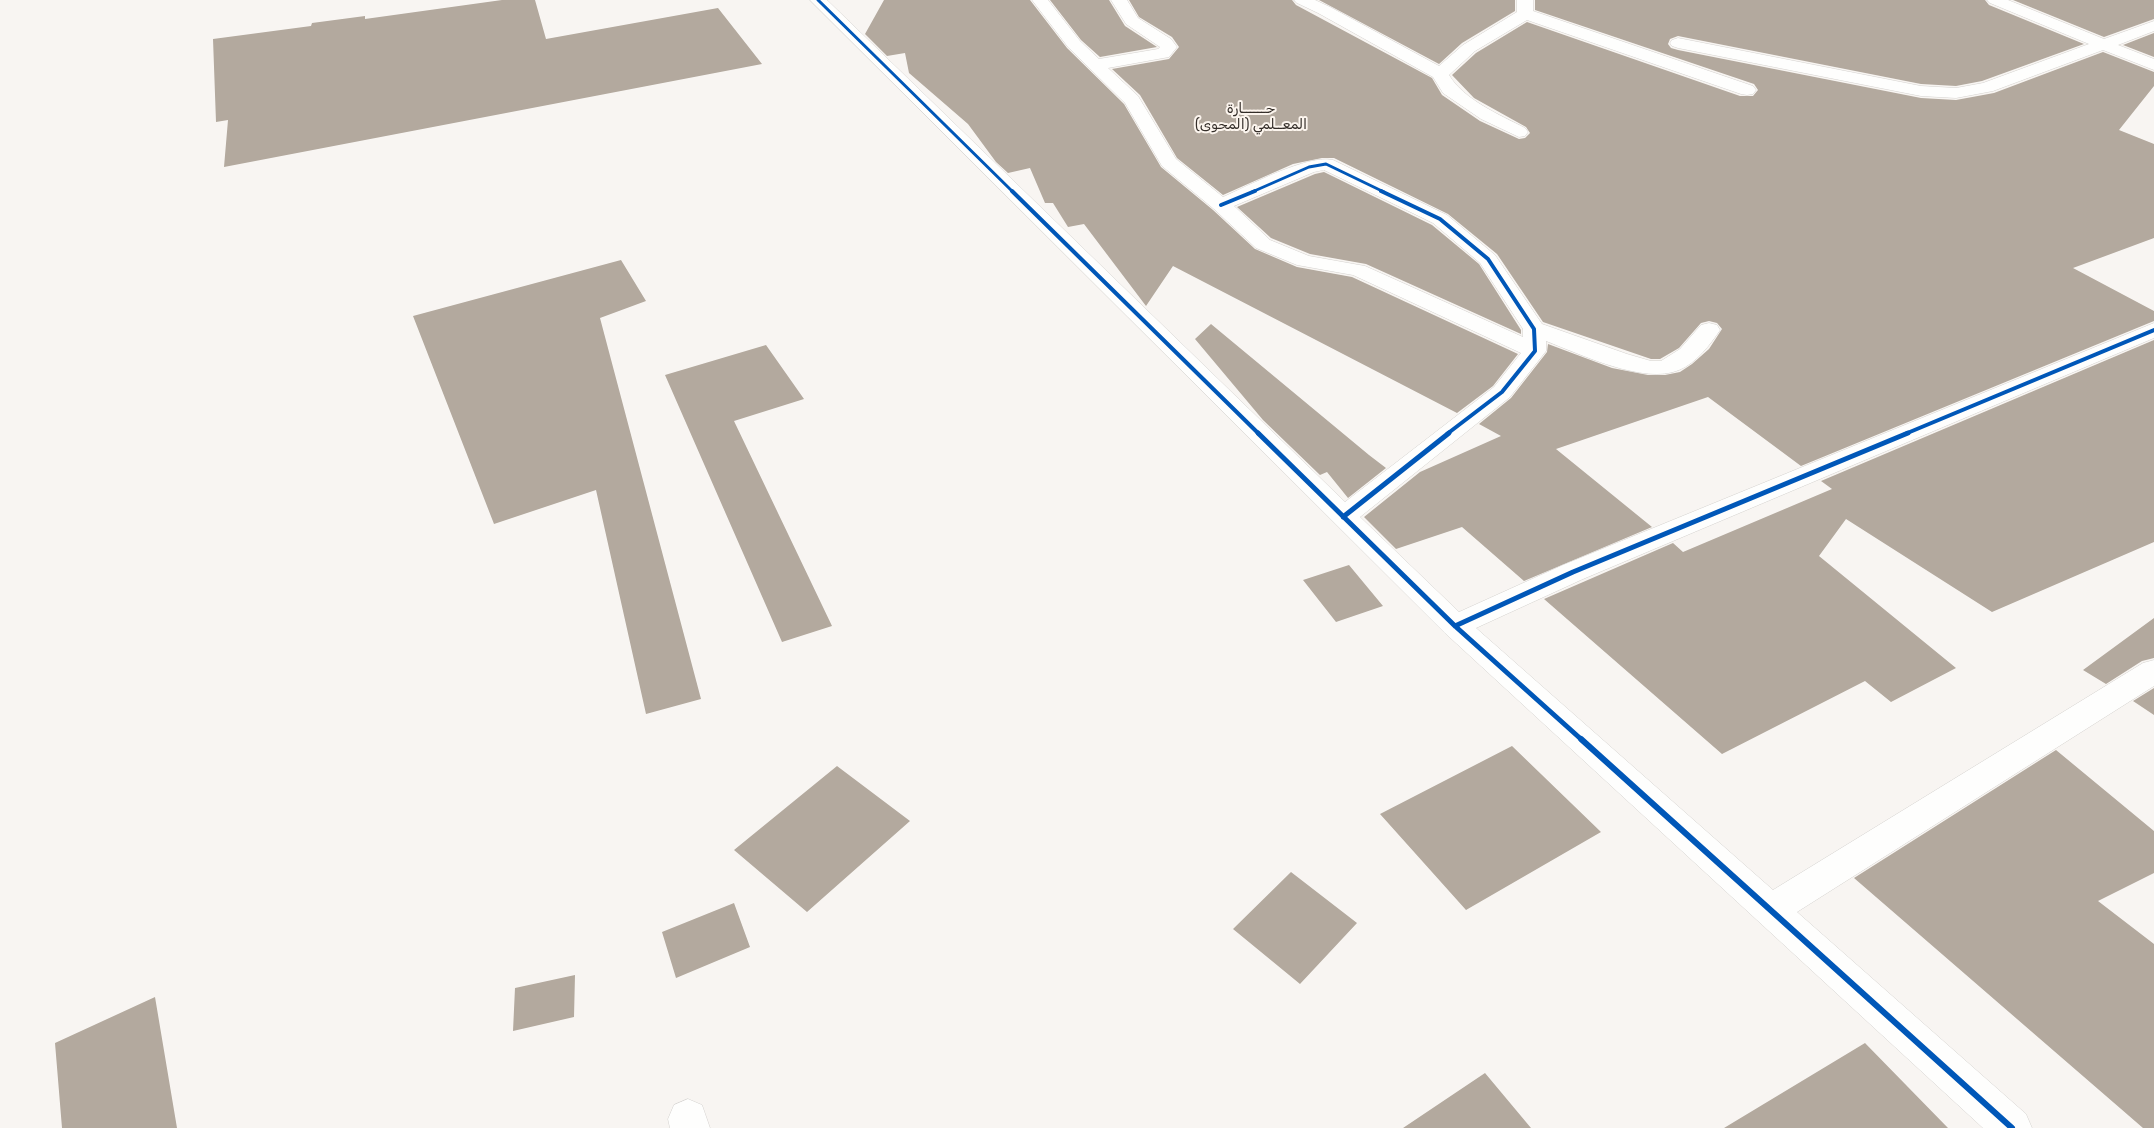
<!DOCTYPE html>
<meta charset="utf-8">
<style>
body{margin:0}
canvas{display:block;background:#f8f5f2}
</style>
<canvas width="2154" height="1128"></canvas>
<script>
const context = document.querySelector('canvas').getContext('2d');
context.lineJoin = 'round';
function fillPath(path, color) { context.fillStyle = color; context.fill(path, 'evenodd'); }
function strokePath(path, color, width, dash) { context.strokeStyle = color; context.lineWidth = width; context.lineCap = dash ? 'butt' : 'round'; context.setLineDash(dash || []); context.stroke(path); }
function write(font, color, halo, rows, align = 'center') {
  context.font = font + ' Rubik,Cairo,sans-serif'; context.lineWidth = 4; context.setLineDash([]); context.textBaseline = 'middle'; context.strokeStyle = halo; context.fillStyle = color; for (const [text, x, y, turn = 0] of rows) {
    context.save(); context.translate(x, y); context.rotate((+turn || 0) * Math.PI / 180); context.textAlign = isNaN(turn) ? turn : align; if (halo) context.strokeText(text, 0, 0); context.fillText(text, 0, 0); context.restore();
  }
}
const building = new Path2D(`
 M 502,0 L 535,0 L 546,39 L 718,8 L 762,64 L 224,167 L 228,120 L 216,122 L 213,39 L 311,26 L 312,23 L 365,16 L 365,19 Z
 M 884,0 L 1030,0 L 1067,48 L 1124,104 L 1161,167 L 1213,210 L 1255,249 L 1297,267 L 1352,277 L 1518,354 L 1493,386 L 1457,413 L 1173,266 L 1146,306 L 1084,224 L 1068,227 L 1053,203 L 1045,203 L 1030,168 L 1008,173 L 996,162 L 968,124 L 909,73 L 905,53 L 887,56 L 865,34 Z
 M 1050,0 L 1109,0 L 1125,26 L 1157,47 L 1100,57 L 1081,40 Z
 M 1129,0 L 1292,0 L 1296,5 L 1432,78 L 1442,95 L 1480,121 L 1519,139 L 1525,138 L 1530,133 L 1526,127 L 1474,98 L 1452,75 L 1476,53 L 1527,22 L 1740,96 L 1753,96 L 1758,90 L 1754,84 L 1535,10 L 1535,0 L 1985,0 L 1989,5 L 2084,44 L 1982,81 L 1956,86 L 1921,84 L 1678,36 L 1670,39 L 1668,44 L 1671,48 L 1678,50 L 1921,98 L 1956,100 L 1994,93 L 2103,52 L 2154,72 L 2154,86 L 2119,130 L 2154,144 L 2154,238 L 2073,268 L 2154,311 L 2154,321 L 1801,466 L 1708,397 L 1556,449 L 1652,527 L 1524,581 L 1462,527 L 1396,549 L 1364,517 L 1420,472 L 1501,436 L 1479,424 L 1511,398 L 1547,352 L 1548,344 L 1612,368 L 1648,375 L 1665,375 L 1680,372 L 1692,364 L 1709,349 L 1722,329 L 1717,323 L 1709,321 L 1701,323 L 1679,348 L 1660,359 L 1651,359 L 1543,322 L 1497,254 L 1448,214 L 1334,158 L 1322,158 L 1293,164 L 1223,195 L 1177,158 L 1140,95 L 1112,69 L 1169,59 L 1179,47 L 1172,37 L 1139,17 Z
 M 1319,0 L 1515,0 L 1515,11 L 1462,43 L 1439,64 Z
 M 2013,0 L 2154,0 L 2154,19 L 2104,37 Z
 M 2154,33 L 2154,57 L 2123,45 Z
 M 1324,172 L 1432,225 L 1479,264 L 1521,330 L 1521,334 L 1366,264 L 1310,254 L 1271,238 L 1237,207 L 1315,174 Z
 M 621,260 L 646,301 L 600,318 L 701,699 L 646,714 L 596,490 L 494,524 L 413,316 Z
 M 1211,324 L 1369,455 L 1386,468 L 1348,498 L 1327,472 L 1320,475 L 1263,420 L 1195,339 Z
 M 2154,340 L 2154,542 L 1992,612 L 1846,519 L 1819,556 L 1956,668 L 1891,702 L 1865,681 L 1722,754 L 1544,599 L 1673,543 L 1683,552 L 1832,489 L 1821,481 Z
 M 766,345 L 804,399 L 734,421 L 832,626 L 782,642 L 665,375 Z
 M 1349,565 L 1383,606 L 1336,622 L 1303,580 Z
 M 2154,618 L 2154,658 L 2142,661 L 2106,684 L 2083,670 Z
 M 2154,688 L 2154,715 L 2133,701 Z
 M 1512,746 L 1601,832 L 1466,910 L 1380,814 Z
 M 2056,750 L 2154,831 L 2154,873 L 2098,901 L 2154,944 L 2154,1128 L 2143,1128 L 1854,878 Z
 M 837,766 L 910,821 L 807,912 L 734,850 Z
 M 1291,872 L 1357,923 L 1300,984 L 1233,929 Z
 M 734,903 L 750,947 L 676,978 L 662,932 Z
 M 575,975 L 574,1017 L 513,1031 L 515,988 Z
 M 155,997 L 177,1128 L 62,1128 L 55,1043 Z
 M 1865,1043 L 1948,1128 L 1724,1128 Z
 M 1485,1073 L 1531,1128 L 1403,1128 Z`);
const minor = new Path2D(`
 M 810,0 L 827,0 L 1345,502 L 1494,387 L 1521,353 L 1353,275 L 1297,265 L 1256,248 L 1214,209 L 1162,166 L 1125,103 L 1068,47 L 1032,0 L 1048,0 L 1080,41 L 1099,59 L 1158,49 L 1160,47 L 1126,24 L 1111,0 L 1127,0 L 1138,18 L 1171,39 L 1177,47 L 1169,57 L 1108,68 L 1138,96 L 1176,159 L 1223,197 C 1248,186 1308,154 1333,160 L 1447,215 L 1495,255 L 1542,324 L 1627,354 L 1651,361 L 1661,361 L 1680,349 L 1701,325 L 1709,323 L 1717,325 L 1720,330 C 1710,345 1696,363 1679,370 C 1644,385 1580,354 1546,341 L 1546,351 L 1510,397 L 1360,517 L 1459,612 L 1563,565 L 2154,323 L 2154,338 L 1583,579 L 1476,628 L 1773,890 L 2143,663 L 2154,660 L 2154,686 L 1797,912 L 2026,1114 L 2032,1128 L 1983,1128 L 1445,633 ZM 1324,170 L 1433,223 L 1480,263 L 1523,329 L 1523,337 L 1365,266 L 1309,256 L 1270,240 L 1234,206 L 1314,172 Z
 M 1294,0 L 1315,0 L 1330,7 L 1439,66 L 1463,45 L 1517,12 L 1517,0 L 1533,0 L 1533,11 L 1753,86 L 1756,90 L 1753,94 L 1747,95 L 1741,94 L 1527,20 L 1475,51 L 1449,75 C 1464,100 1500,115 1525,128 L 1528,132 L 1525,136 L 1519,137 L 1481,119 L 1443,93 L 1433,77 L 1318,13 L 1297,3 Z
 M 1987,0 L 2008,0 L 2104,39 L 2154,21 L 2154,31 L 2118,45 L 2154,59 L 2154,70 L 2103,50 L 1993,91 L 1956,98 L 1921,96 L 1678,48 L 1672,46 L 1670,43 L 1672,40 L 1678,38 L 1921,86 L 1956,88 L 1983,83 L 2089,44 L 1990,3 Z
 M 688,1099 L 702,1105 L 710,1128 L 670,1128 L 668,1119 L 674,1105 Z`);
const cyclewayFar3 = new Path2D(`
 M 818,0 L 1013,192
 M 1252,192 L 1309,167 L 1326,164 L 1384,192`);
const cyclewayFar2 = new Path2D(`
 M 1012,191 L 1259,434
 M 1381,191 L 1440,219 L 1488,259 L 1534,329 L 1535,351 L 1502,392 L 1447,434
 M 1221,205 L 1255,191
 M 1905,434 L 2154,330`);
const cyclewayFar1 = new Path2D(`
 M 1258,433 L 1455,626 L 1582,740
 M 1343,517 L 1449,433
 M 1455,626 L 1573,572 L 1908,433`);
const cycleway = new Path2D(`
 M 1581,739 L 2012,1128`);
const farNeighbourhoodnames = [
 ["حــــــارة",1251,109],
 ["المعــلمي (المحوى)",1251,125]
];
fillPath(building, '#b3a99e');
strokePath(minor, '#d4d2cf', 1);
fillPath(minor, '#fefefd');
strokePath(cyclewayFar3, '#0057b8', 3);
strokePath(cyclewayFar2, '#0057b8', 4);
strokePath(cyclewayFar1, '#0057b8', 5);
strokePath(cycleway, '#0057b8', 6);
write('14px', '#332d28', '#fcf5ee', farNeighbourhoodnames);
</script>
